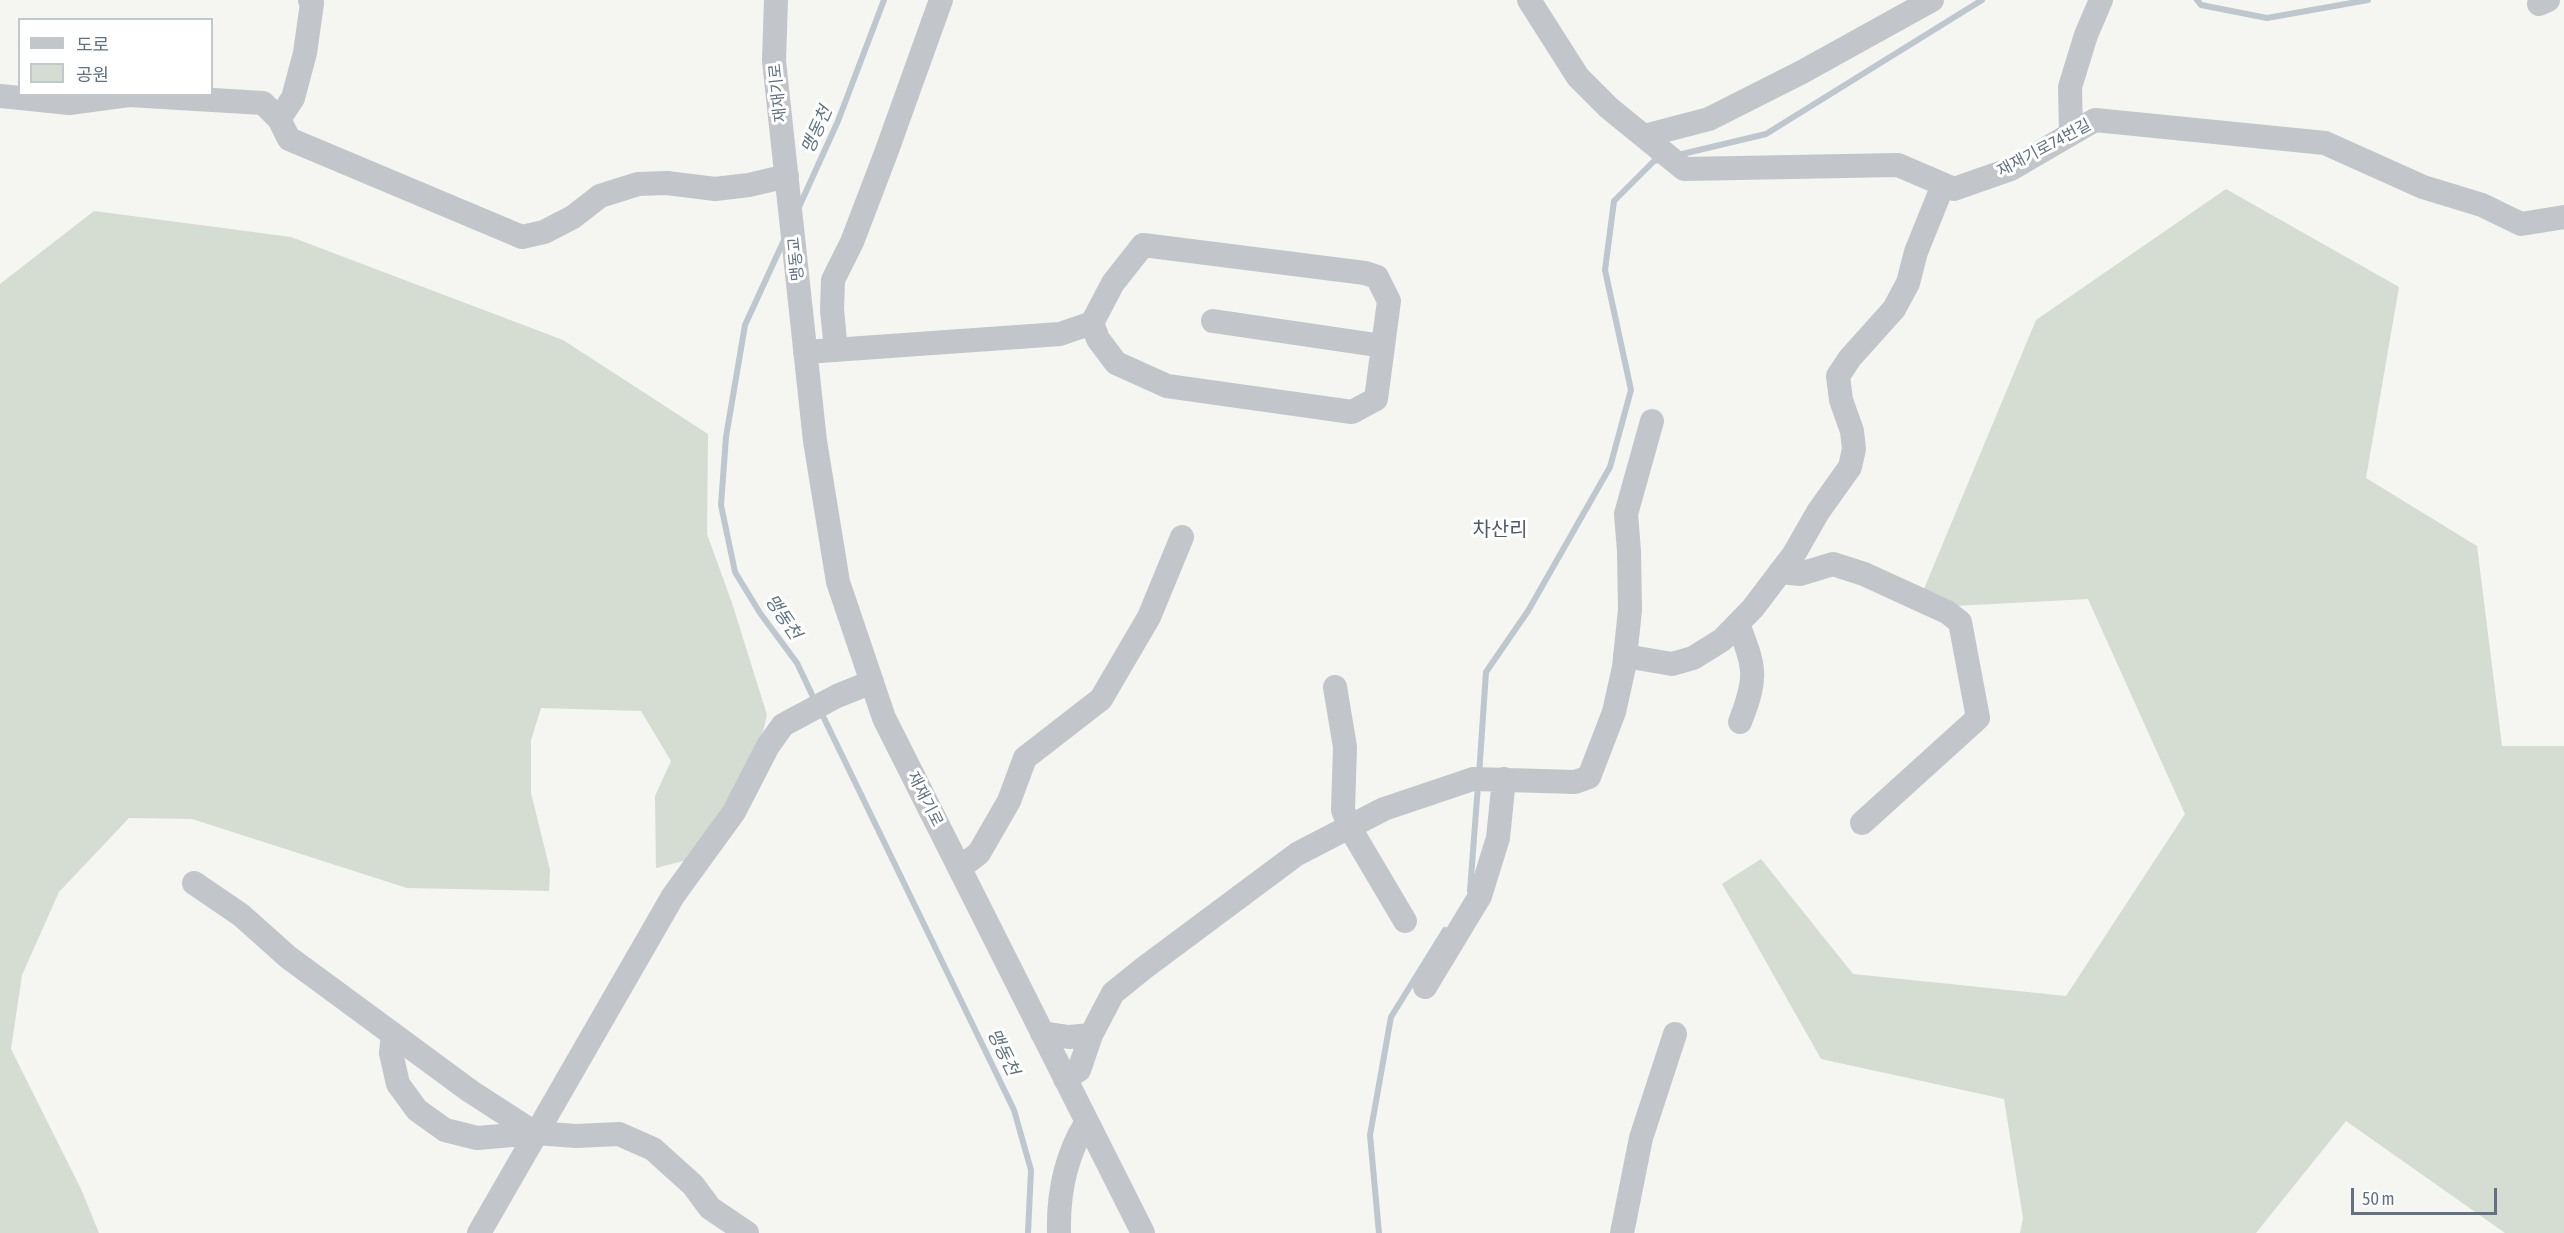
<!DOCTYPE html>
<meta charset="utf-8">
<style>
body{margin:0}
#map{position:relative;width:2564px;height:1233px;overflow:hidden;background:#f5f5f1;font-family:"Asap Condensed","Noto Sans KR",sans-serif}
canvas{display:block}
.legend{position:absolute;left:18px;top:18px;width:195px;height:78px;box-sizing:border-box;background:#fff;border:2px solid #c0c7cd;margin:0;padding:8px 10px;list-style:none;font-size:18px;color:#627283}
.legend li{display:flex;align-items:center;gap:12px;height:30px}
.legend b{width:30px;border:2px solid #c0c7cd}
.scale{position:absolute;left:2351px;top:1188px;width:146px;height:27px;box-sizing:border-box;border:3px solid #627283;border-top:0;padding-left:8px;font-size:18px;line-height:21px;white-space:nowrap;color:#627283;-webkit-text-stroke:4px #fff;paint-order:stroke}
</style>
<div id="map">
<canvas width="2564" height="1233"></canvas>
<ul class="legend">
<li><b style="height:8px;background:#c2c5c9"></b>도로</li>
<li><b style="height:16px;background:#d5dcd2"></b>공원</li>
</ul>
<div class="scale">50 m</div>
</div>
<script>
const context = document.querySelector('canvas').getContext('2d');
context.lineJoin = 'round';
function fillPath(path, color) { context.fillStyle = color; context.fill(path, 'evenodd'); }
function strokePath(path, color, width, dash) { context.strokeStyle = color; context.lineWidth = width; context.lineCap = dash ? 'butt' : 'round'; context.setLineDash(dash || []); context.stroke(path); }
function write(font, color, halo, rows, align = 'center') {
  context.font = font + ' "Asap Condensed","Noto Sans KR",sans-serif'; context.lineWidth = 6; context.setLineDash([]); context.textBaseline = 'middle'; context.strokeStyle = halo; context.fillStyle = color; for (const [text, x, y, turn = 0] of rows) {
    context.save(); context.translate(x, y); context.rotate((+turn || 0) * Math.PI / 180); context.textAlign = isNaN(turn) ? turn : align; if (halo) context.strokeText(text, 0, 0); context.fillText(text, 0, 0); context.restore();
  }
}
const green = new Path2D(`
 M 2226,189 L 2399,287 L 2366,478 L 2477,546 L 2502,746 L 2564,746 L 2564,1233 L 2505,1233 L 2346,1121 L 2256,1233 L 2020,1233 L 2023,1218 L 2004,1099 L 1821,1059 L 1722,884 L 1761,859 L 1853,974 L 2066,996 L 2185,814 L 2088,599 L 1916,608 L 2036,320 Z
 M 94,211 L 291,237 L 563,340 L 708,434 L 707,534 L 732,603 L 767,715 L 753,773 L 687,860 L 656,868 L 655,796 L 671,761 L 641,711 L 541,708 L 531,740 L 531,793 L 550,870 L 549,891 L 407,888 L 192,819 L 129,818 L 59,892 L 22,975 L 11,1049 L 81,1189 L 99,1233 L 0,1233 L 0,284 Z`);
const stream = new Path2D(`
 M 2197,0 L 2201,5 L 2267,18 L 2368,0
 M 1678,155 L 1766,134 L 1982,0
 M 799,207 L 838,121 L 884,0
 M 785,238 L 745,325 L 726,437 L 721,505 L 735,572 L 760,613 L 797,663 L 816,703
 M 821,712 L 1014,1110 L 1031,1170 L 1028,1233
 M 1479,775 L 1486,672 L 1528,611 L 1610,467 L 1631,390 L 1605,270 L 1614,201 L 1654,161 L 1663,159
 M 1470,891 L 1478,785
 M 1379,1233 L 1370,1135 L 1391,1017 L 1445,930`);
const minor = new Path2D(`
 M 776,0 L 774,61 L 815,441 L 838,582 L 884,718 L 1143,1233
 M 1529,0 L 1578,77 L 1609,108 L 1684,169 L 1898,165 L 1954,189 L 2011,169 L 2095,120 L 2325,143 L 2423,187 L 2482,205 L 2521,224 L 2564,217
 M 2539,4 L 2548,0
 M 0,96 L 69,103 L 129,95 L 263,103 L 279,119 L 289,139 L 522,237 L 544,232 L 573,217 L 600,196 L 638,184 L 667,183 L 715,189 L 749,185 L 787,176
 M 279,119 L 293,98 L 305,53 L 312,3 L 310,0
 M 2071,134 L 2070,87 L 2086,35 L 2101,0
 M 1644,136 L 1709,119 L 1802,72 L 1932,0
 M 1213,321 L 1383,346
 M 836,350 L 832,310 L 833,280 L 852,242 L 886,153 L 941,0
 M 805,352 L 1060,334 L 1092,323 L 1113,283 L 1143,245 L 1365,273 L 1377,277 L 1389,301 L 1376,399 L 1352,412 L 1167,386 L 1116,363 L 1098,339 L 1092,323
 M 1780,572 L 1800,574 L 1833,564 L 1864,574 L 1947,612 L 1960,622 L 1978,718 L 1862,823
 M 1738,624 C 1755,668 1758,676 1740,722
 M 1625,656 L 1672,664 L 1693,658 L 1722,640 L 1753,608 L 1794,554 L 1818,512 L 1850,467 L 1854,449 L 1852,431 L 1841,400 L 1838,376 L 1850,358 L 1894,309 L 1908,283 L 1916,252 L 1943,185
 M 1335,687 L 1345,747 L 1343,810 L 1350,828 L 1405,921
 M 960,868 L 979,853 L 1009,801 L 1025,758 L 1101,699 L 1149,617 L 1182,537
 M 194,883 L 241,915 L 288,957 L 470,1091 L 535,1133
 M 1425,987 L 1480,896 L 1498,838 L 1504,779
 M 1042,1033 L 1069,1037 L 1091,1035
 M 393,1034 L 391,1053 L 398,1084 L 417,1110 L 445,1130 L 477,1138 L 535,1133 L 576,1136 L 619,1134 L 653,1149 L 693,1185 L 710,1208 L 747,1233
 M 1065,1079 L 1079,1070 L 1091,1035 L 1113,993 L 1144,968 L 1297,854 L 1384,809 L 1473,779 L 1575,782 L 1589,777 L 1614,712 L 1624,667 L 1630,610 L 1629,551 L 1626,514 L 1652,421
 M 479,1233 L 673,896 L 734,812 L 768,746 L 783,725 L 837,696 L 872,682
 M 1059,1233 C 1058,1194 1065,1157 1086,1123
 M 1622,1233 L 1641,1138 L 1675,1034`);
const streetNames = [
 ["재재기로",778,93,-96],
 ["재재기로74번길",2044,148,-28],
 ["맹동교",796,259,-96],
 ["재재기로",925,799,63]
];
const waterNames = [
 ["맹동천",817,130,-66],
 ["맹동천",783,617,56],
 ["맹동천",1003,1052,64]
];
const quarterNames = [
 ["차산리",1500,530]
];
fillPath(green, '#d5dcd2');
strokePath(stream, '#bdc7cd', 6);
strokePath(minor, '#c2c5c9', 24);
write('16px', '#627283', '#fff', streetNames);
write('italic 18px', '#5e7481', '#fff', waterNames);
write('20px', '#515b68', '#fff', quarterNames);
</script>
